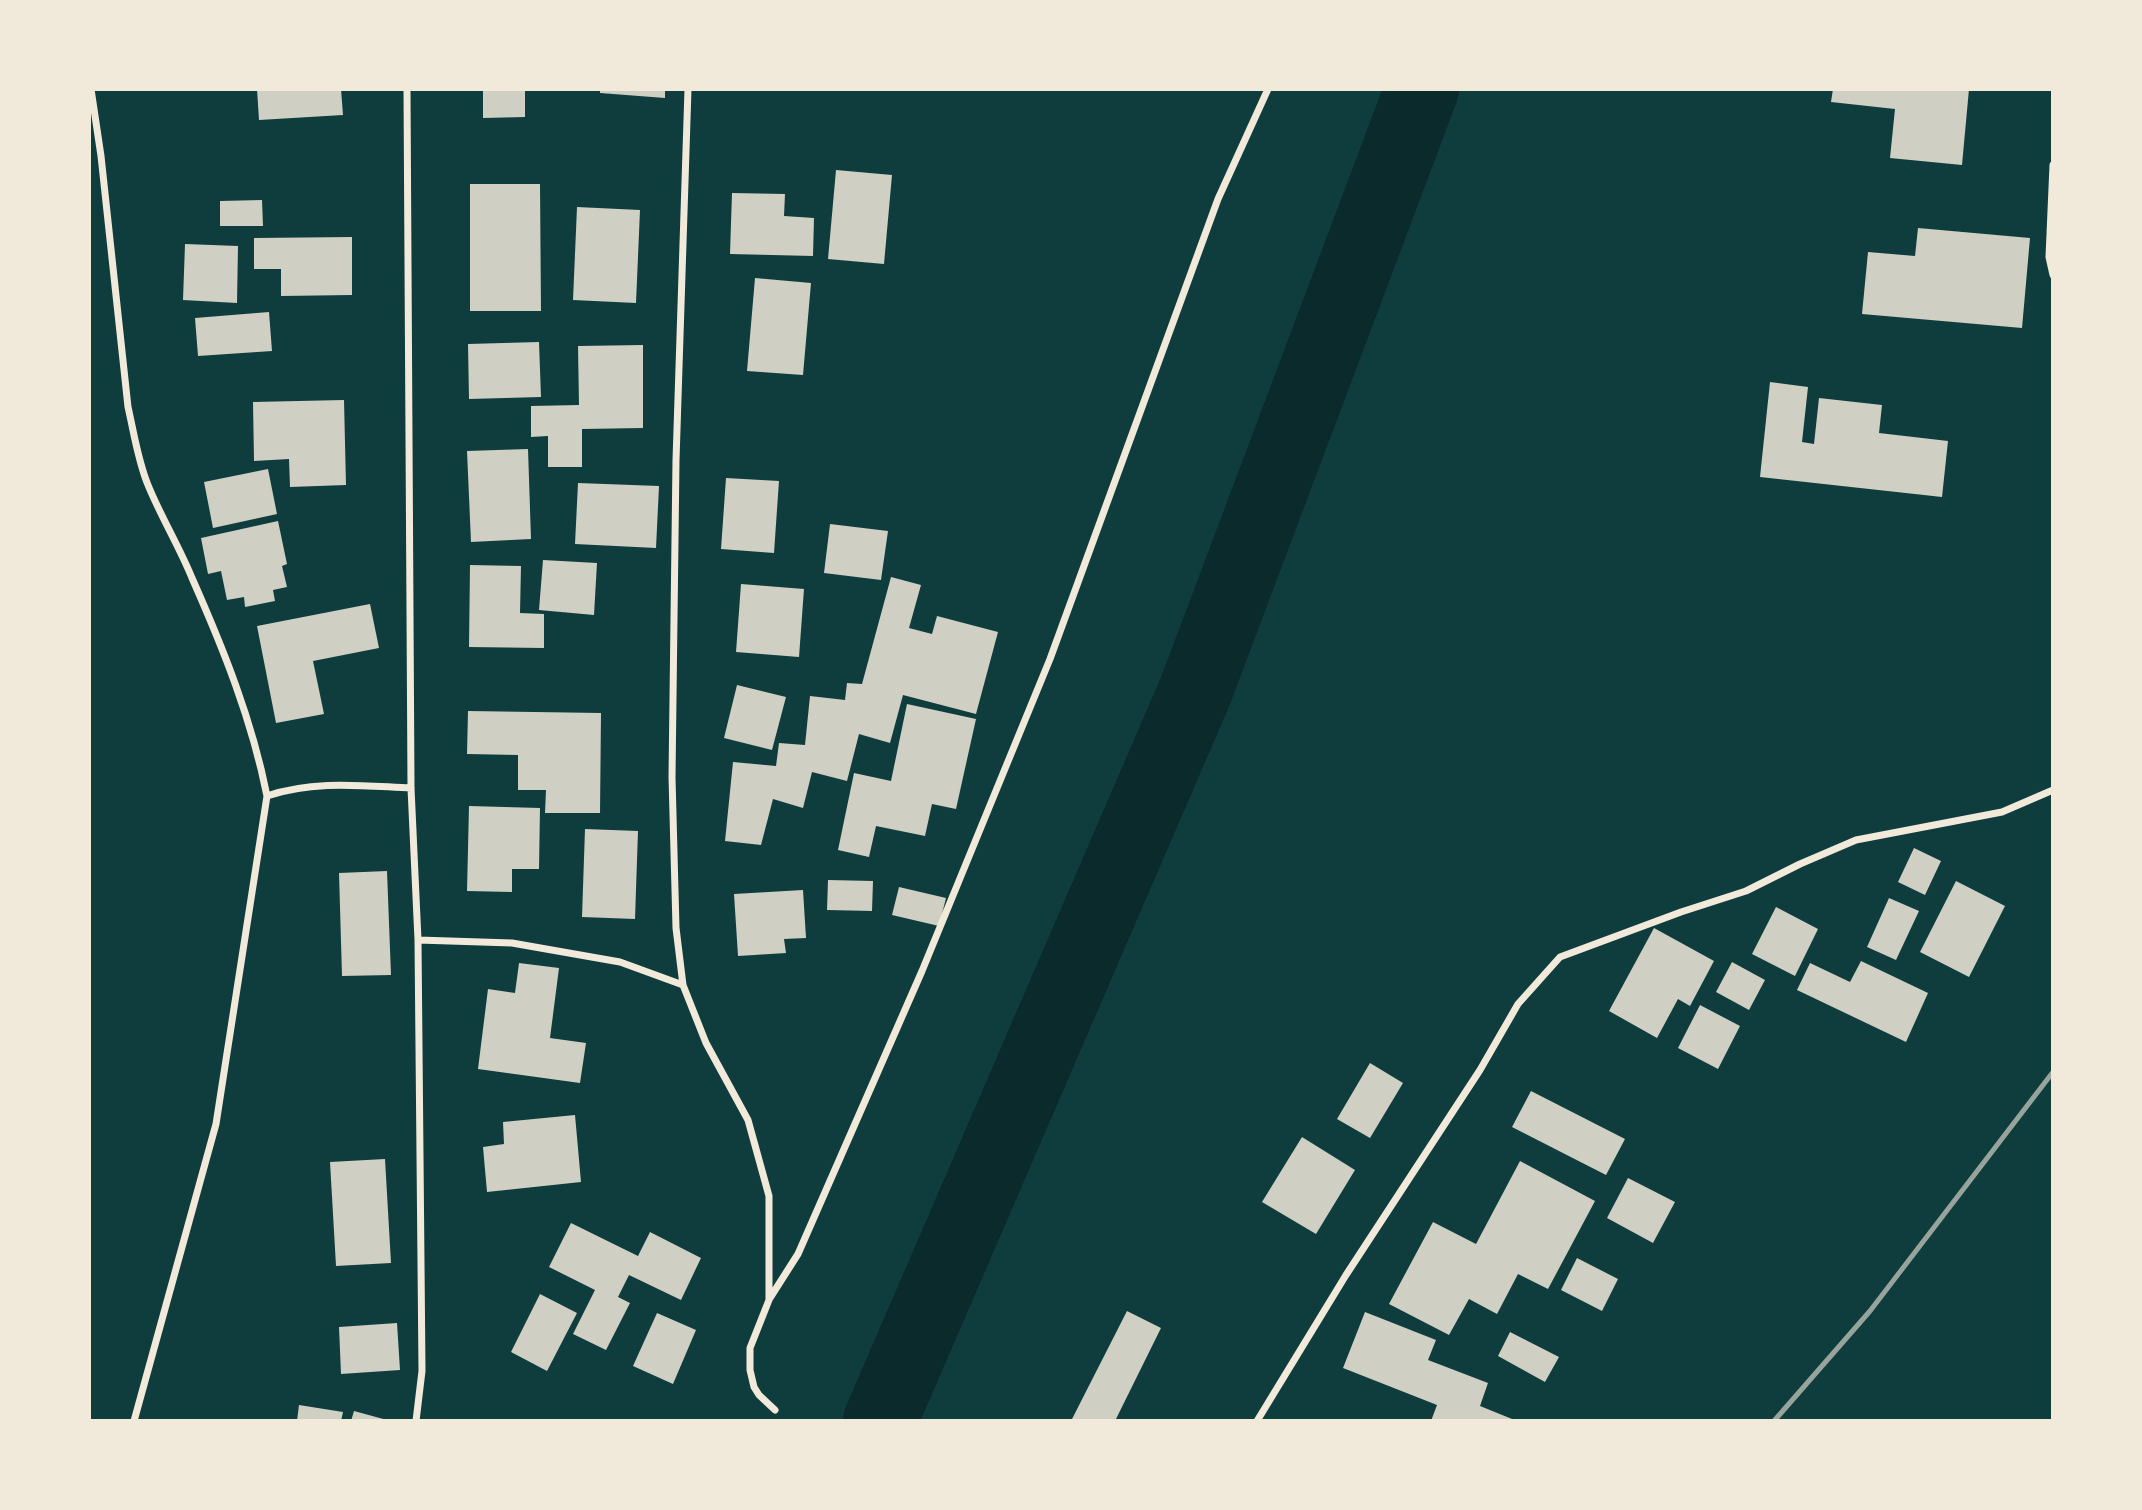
<!DOCTYPE html>
<style>
body{margin:0}
#map{position:relative;width:2142px;height:1510px;overflow:hidden;background:#0f3d3e;font-family:"Crimson Pro",serif}
canvas{display:block}
.frame{position:absolute;inset:0;border:91px solid #f1e9da;pointer-events:none}
</style>
<div id="map">
<canvas width="2142" height="1510"></canvas>
<div class="frame"></div>
</div>
<script>
const context = document.querySelector('canvas').getContext('2d');
context.lineJoin = 'round';
function strokePath(path, color, width, dash) { context.strokeStyle = color; context.lineWidth = width; context.lineCap = dash ? 'butt' : 'round'; context.setLineDash(dash || []); context.stroke(path); }
function fillPath(path, color) { context.fillStyle = color; context.fill(path, 'evenodd'); }
const river = new Path2D(`
 M 880,1421 L 1195,692 L 1422,89`);
const building = new Path2D(`
 M 257,89 L 341,89 L 343,115 L 259,120 Z
 M 483,89 L 525,89 L 525,117 L 483,118 Z
 M 600,89 L 665,89 L 665,98 L 600,93 Z
 M 1833,89 L 1969,89 L 1962,165 L 1890,158 L 1895,109 L 1831,102 Z
 M 836,170 L 892,175 L 884,264 L 828,259 Z
 M 470,184 L 540,184 L 541,311 L 470,311 Z
 M 732,193 L 785,194 L 784,216 L 814,218 L 813,256 L 730,254 Z
 M 262,200 L 263,226 L 220,226 L 220,201 Z
 M 577,207 L 640,210 L 636,303 L 573,300 Z
 M 1918,228 L 2030,238 L 2022,328 L 1862,314 L 1868,252 L 1915,256 Z
 M 352,237 L 352,295 L 281,296 L 281,269 L 254,269 L 254,238 Z
 M 185,244 L 238,246 L 237,303 L 183,300 Z
 M 755,278 L 811,283 L 803,375 L 747,371 Z
 M 269,312 L 272,351 L 198,356 L 195,318 Z
 M 539,342 L 541,397 L 469,399 L 468,344 Z
 M 643,345 L 643,428 L 582,429 L 582,467 L 548,467 L 548,436 L 531,437 L 531,406 L 579,405 L 578,346 Z
 M 1770,382 L 1808,387 L 1802,442 L 1814,444 L 1819,398 L 1882,405 L 1879,433 L 1948,441 L 1942,497 L 1760,477 Z
 M 344,400 L 346,485 L 290,487 L 289,459 L 254,461 L 253,402 Z
 M 528,449 L 531,539 L 471,542 L 467,451 Z
 M 268,469 L 277,514 L 213,528 L 204,482 Z
 M 726,478 L 779,481 L 774,553 L 721,549 Z
 M 578,483 L 659,486 L 656,548 L 575,544 Z
 M 278,521 L 287,564 L 282,566 L 287,587 L 273,590 L 275,601 L 245,607 L 244,597 L 227,600 L 221,571 L 208,574 L 201,538 Z
 M 830,524 L 888,531 L 881,580 L 824,573 Z
 M 543,560 L 597,563 L 594,615 L 539,610 Z
 M 470,565 L 521,566 L 520,613 L 544,614 L 544,648 L 469,647 Z
 M 891,577 L 921,585 L 909,628 L 932,634 L 937,616 L 998,632 L 976,714 L 903,695 L 890,743 L 859,734 L 847,781 L 812,772 L 803,808 L 773,799 L 761,845 L 725,841 L 733,762 L 776,766 L 779,743 L 805,745 L 810,696 L 845,700 L 847,683 L 862,684 Z
 M 741,584 L 804,589 L 799,657 L 736,652 Z
 M 370,604 L 379,648 L 313,661 L 324,714 L 276,723 L 257,626 Z
 M 737,685 L 786,697 L 772,750 L 724,738 Z
 M 907,704 L 976,719 L 956,809 L 932,804 L 925,836 L 876,826 L 869,857 L 838,850 L 854,773 L 891,781 Z
 M 468,711 L 601,713 L 600,813 L 545,813 L 546,790 L 518,790 L 518,755 L 467,754 Z
 M 469,806 L 540,808 L 539,869 L 512,869 L 512,892 L 467,891 Z
 M 585,829 L 638,831 L 635,919 L 582,917 Z
 M 1914,848 L 1941,861 L 1925,895 L 1898,882 Z
 M 387,871 L 391,975 L 342,976 L 339,873 Z
 M 828,880 L 873,881 L 872,911 L 827,910 Z
 M 1956,881 L 2005,906 L 1969,977 L 1920,952 Z
 M 899,887 L 946,898 L 939,926 L 892,915 Z
 M 803,890 L 806,938 L 784,939 L 786,953 L 738,956 L 734,894 Z
 M 1889,898 L 1919,911 L 1896,960 L 1867,947 Z
 M 1776,907 L 1818,929 L 1795,976 L 1752,954 Z
 M 1654,928 L 1714,961 L 1690,1006 L 1678,999 L 1657,1038 L 1609,1011 Z
 M 1861,961 L 1928,993 L 1906,1042 L 1797,990 L 1810,963 L 1850,982 Z
 M 1732,962 L 1765,980 L 1749,1010 L 1716,992 Z
 M 519,963 L 559,968 L 550,1038 L 586,1043 L 580,1083 L 478,1069 L 488,989 L 515,993 Z
 M 1700,1005 L 1740,1026 L 1718,1069 L 1678,1048 Z
 M 1370,1063 L 1403,1083 L 1370,1138 L 1337,1119 Z
 M 1531,1091 L 1625,1139 L 1606,1175 L 1512,1127 Z
 M 575,1115 L 581,1182 L 487,1192 L 483,1147 L 504,1144 L 503,1122 Z
 M 1302,1137 L 1355,1170 L 1316,1234 L 1262,1202 Z
 M 385,1159 L 391,1263 L 336,1266 L 330,1162 Z
 M 1520,1161 L 1595,1201 L 1548,1289 L 1518,1274 L 1497,1314 L 1469,1299 L 1449,1335 L 1389,1304 L 1433,1222 L 1476,1244 Z
 M 1628,1178 L 1675,1202 L 1653,1243 L 1607,1218 Z
 M 571,1223 L 638,1256 L 650,1232 L 701,1258 L 681,1300 L 629,1275 L 618,1297 L 630,1303 L 606,1350 L 573,1334 L 595,1290 L 549,1267 Z
 M 1577,1258 L 1618,1279 L 1602,1311 L 1561,1290 Z
 M 540,1294 L 577,1313 L 547,1371 L 511,1352 Z
 M 1127,1311 L 1161,1328 L 1115,1421 L 1071,1421 Z
 M 1365,1312 L 1436,1340 L 1428,1360 L 1488,1383 L 1480,1406 L 1517,1421 L 1431,1421 L 1437,1405 L 1343,1368 Z
 M 657,1313 L 696,1330 L 673,1384 L 633,1366 Z
 M 397,1323 L 400,1370 L 341,1374 L 339,1327 Z
 M 1510,1332 L 1559,1357 L 1545,1382 L 1498,1356 Z
 M 299,1405 L 343,1412 L 341,1421 L 297,1421 Z
 M 354,1411 L 387,1420 L 387,1421 L 351,1421 Z`);
const minor = new Path2D(`
 M 91,89 L 101,156 L 128,407 C 134,433 138,461 148,485 C 161,517 179,546 192,578 C 223,648 252,720 267,796
 M 407,89 L 411,788 L 418,940 L 422,1371 L 416,1421
 M 688,89 L 676,460 L 672,777 L 676,928 L 683,985 L 706,1043 L 748,1120 L 769,1196 L 769,1300 L 750,1348 L 750,1370 L 754,1387 L 759,1395 L 775,1410
 M 2053,165 L 2049,257 L 2053,275
 M 418,940 L 512,943 L 620,962 L 683,985
 M 770,1298 L 798,1254 L 922,971 L 1050,659 L 1218,199 L 1268,89
 M 134,1421 L 216,1124 L 267,796 C 315,780 362,786 411,788
 M 1257,1421 L 1346,1275 L 1480,1070 L 1518,1004 L 1560,957 L 1681,912 L 1746,891 L 1800,864 L 1856,840 L 2002,812 L 2053,790`);
const rail = new Path2D(`
 M 1774,1421 L 1870,1311 L 2053,1072`);
strokePath(river, '#0a2a2b', 74);
fillPath(building, '#cfcfc3');
strokePath(minor, '#f1e9da', 7);
strokePath(rail, '#97a49c', 5);
</script>
